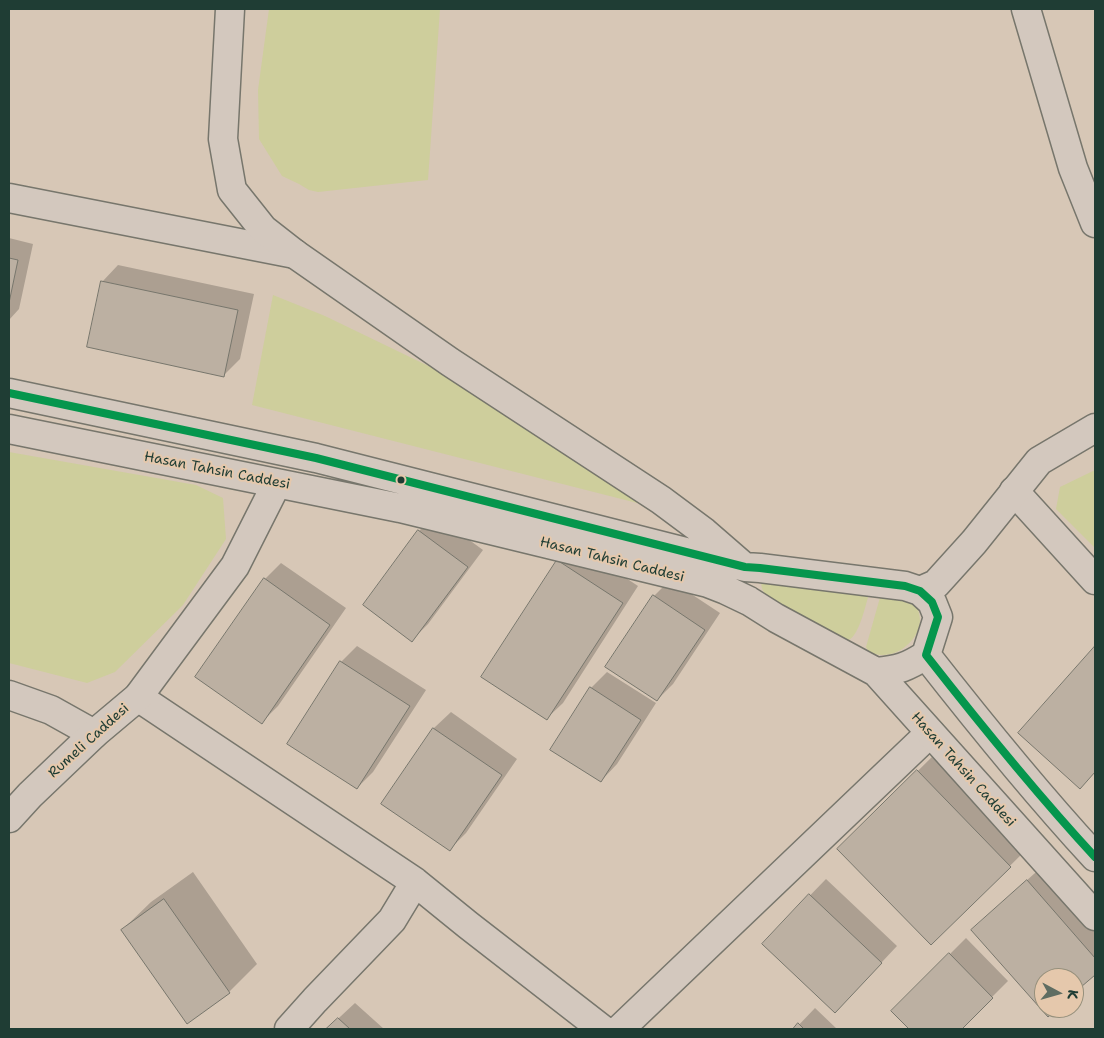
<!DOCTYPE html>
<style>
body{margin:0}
#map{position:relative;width:1104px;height:1038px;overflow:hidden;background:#d7c7b6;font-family:"Shantell Sans",sans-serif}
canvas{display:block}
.frame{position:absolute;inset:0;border:10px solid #1f3d34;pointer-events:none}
.north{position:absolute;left:1034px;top:968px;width:50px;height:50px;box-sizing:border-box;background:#e5c8ac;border:1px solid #96907c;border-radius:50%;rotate:96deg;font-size:14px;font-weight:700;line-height:20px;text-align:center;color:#1f3d34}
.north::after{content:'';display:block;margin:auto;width:18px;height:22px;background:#5f6d62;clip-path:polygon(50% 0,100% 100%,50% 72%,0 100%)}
</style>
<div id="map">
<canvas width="1104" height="1038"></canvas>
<div class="frame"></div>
<div class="north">K</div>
</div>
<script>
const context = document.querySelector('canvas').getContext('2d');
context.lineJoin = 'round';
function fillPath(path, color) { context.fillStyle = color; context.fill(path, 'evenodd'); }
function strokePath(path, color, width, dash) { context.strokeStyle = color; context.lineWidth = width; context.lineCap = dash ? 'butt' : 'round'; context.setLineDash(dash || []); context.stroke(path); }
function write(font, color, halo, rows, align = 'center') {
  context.font = font + ' "Shantell Sans",sans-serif'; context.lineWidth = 4; context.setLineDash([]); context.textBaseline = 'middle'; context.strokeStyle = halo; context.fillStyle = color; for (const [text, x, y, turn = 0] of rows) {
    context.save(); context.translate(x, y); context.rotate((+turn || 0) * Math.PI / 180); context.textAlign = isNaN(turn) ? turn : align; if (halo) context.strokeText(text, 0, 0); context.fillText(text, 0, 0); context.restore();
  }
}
const green = new Path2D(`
 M 269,9 L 440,9 L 428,180 L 318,192 L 309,190 L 299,184 L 282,176 L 259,139 L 258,90 Z
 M 273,295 L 325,316 L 445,374 L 540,435 L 641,504 L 252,405 Z
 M 9,452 L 196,485 L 223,498 L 226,539 L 183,605 L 115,672 L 87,683 L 9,663 Z
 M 1095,470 L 1095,548 L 1056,509 L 1060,487 Z
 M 762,579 L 870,590 C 866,603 860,634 849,640 L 847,640 C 830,631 772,606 763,591 C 761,587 761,583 762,579 Z
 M 889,591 L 917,605 C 918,610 920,615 920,621 C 919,639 900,656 881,655 C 877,655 873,653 869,652 L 866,647 L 881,594 Z`);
const shadow = new Path2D(`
 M 9,238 L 33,244 L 19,309 L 9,320 Z
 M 118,265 L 254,294 L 240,359 L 224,375 L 102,282 Z
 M 435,515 L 483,550 L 428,624 L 412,640 L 365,604 L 419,531 Z
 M 575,544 L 638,586 L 563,703 L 546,719 L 483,677 L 558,560 Z
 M 281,563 L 346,608 L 278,706 L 262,722 L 265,579 Z
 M 670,580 L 720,613 L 673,684 L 657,700 L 654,596 Z
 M 357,646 L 426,690 L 373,772 L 357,788 L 341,662 Z
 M 1095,648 L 1095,772 L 1080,787 L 1020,733 Z
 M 607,672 L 656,703 L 617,764 L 601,781 L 591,688 Z
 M 451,712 L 517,759 L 466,833 L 450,849 L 383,803 L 434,728 Z
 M 938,751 L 1031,845 L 931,944 L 839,849 Z
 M 1044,865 L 1095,924 L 1095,973 L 1074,992 L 1074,978 L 1044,978 L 1044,1008 L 1056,1008 L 1048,1015 L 973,930 L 989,914 Z
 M 193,872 L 257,964 L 229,992 L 122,930 L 151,902 Z
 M 826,879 L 897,946 L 851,995 L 763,944 Z
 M 966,938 L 1008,981 L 960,1029 L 911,1029 L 893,1011 Z
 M 355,1003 L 384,1029 L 327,1029 Z
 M 815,1008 L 837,1029 L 795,1029 Z`);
const building = new Path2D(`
 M 9,258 L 18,260 L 9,303 Z
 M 101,281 L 238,310 L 224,377 L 87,347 Z
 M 418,530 L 468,567 L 412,642 L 363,605 Z
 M 557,560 L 623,603 L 547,720 L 481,677 Z
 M 264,578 L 330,625 L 262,724 L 195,677 Z
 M 653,595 L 705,630 L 657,701 L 605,667 Z
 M 1095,646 L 1095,772 L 1080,789 L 1018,733 Z
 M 340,661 L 410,706 L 357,789 L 287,744 Z
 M 590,687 L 641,720 L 601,782 L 550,750 Z
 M 433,728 L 502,775 L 450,851 L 381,804 Z
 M 917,770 L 1011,867 L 931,945 L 837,849 Z
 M 1027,880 L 1095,958 L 1095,975 L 1074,993 L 1074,978 L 1044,978 L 1044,1008 L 1058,1008 L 1048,1017 L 971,930 Z
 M 809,894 L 882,963 L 835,1013 L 762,944 Z
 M 164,899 L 230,993 L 187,1024 L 121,930 Z
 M 949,953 L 993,998 L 962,1029 L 909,1029 L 891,1011 Z
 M 338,1018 L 350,1029 L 326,1029 Z
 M 798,1023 L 804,1029 L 793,1029 Z`);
const street = new Path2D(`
 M 9,198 L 295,254
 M 1014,491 L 1095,580
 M 9,695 L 51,710 L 94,734
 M 138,697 L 415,882 L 468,925 L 602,1029
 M 289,1029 L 315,1000 L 392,920 L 415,882
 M 620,1029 L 930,733`);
const secondary = new Path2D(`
 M 230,9 L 223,139 L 232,190 L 263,229 L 295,254 L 450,362 L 661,500 L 704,532 L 742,565
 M 1026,9 L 1073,168 L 1095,223
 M 9,393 L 316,458 L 745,567 L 760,568 L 905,586 L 920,591 L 932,602 L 938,617 L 926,655 C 980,724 1035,792 1095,857
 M 9,429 L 400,508 L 708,583 L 726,590 L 749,601 L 776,618 L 876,672 L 1095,916
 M 920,591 L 936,584 L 974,542 L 1039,461 L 1095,428
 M 876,672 C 899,670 907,667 926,655
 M 9,818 L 30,795 L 94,734 L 138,697 L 235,566 L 277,483`);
const bus1 = new Path2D(`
 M 9,393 L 316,458 L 745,567 L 760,568 L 905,586 L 920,591 L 932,602 L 938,617 L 926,655 C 980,724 1035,792 1095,857`);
const markers = [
 [401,480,4.5,"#1f3d34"]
];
const streetNames = [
 ["Hasan Tahsin Caddesi",217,471,11],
 ["Hasan Tahsin Caddesi",612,560,14],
 ["Rumeli Caddesi",89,741,-42],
 ["Hasan Tahsin Caddesi",963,770,48]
];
fillPath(green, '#cece9c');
fillPath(shadow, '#0003');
fillPath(building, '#bcb0a2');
strokePath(building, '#77766c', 1);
strokePath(street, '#77766c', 31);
strokePath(secondary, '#77766c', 31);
strokePath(street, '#d3c8be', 28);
strokePath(secondary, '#d3c8be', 28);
strokePath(bus1, '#05964d', 8);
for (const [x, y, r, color] of markers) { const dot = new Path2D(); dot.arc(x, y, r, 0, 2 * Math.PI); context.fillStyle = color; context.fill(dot); strokePath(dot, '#e5c8ac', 2); }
write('14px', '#1f3d34', '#e5c8ac', streetNames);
</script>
